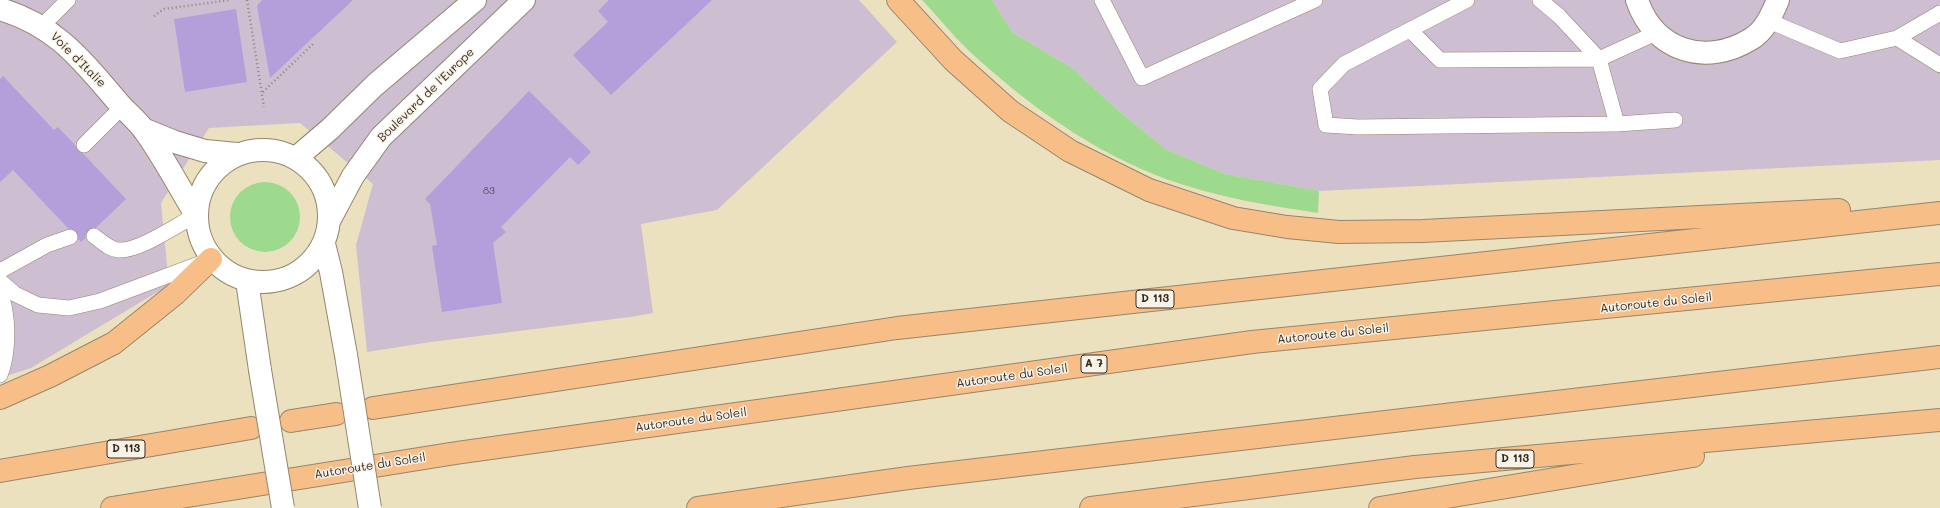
<!DOCTYPE html>
<style>
body{margin:0}
canvas{display:block;background:#ece1bf}
</style>
<canvas width="1940" height="508"></canvas>
<script>
const context = document.querySelector('canvas').getContext('2d');
context.lineJoin = 'round';
function fillPath(path, color) { context.fillStyle = color; context.fill(path, 'evenodd'); }
function strokePath(path, color, width, dash) { context.strokeStyle = color; context.lineWidth = width; context.lineCap = dash ? 'butt' : 'round'; context.setLineDash(dash || []); context.stroke(path); }
function write(font, color, halo, rows, align = 'center') {
  context.font = font + ' Mali,sans-serif'; context.lineWidth = 3; context.setLineDash([]); context.textBaseline = 'middle'; context.strokeStyle = halo; context.fillStyle = color; for (const [text, x, y, turn = 0] of rows) {
    context.save(); context.translate(x, y); context.rotate((+turn || 0) * Math.PI / 180); context.textAlign = isNaN(turn) ? turn : align; if (halo) context.strokeText(text, 0, 0); context.fillText(text, 0, 0); context.restore();
  }
}
const industrial = new Path2D(`
 M 0,0 L 859,0 L 897,42 L 717,210 L 641,224 L 653,313 L 630,317 L 431,342 L 367,352 L 356,245 L 373,184 L 300,123 L 209,128 L 161,203 L 169,285 L 31,368 L 0,378 Z
 M 992,0 L 1940,0 L 1940,160 L 1319,191 L 1225,174 L 1165,149 L 1113,106 L 1072,68 L 1013,33 Z`);
const green = new Path2D(`
 M 922,0 L 992,0 L 1013,33 L 1072,68 L 1113,106 L 1165,149 L 1225,174 L 1319,191 L 1318,213 C 1272,206 1228,199 1184,185 C 1107,161 1038,113 979,60 C 958,42 941,20 922,0 Z
 M230 217a35 35 0 1 1 70 0a35 35 0 1 1-70 0Z`);
const building = new Path2D(`
 M 262,0 L 353,0 L 270,78 L 257,6 Z
 M 609,0 L 712,0 L 611,95 L 573,55 L 608,22 L 598,11 Z
 M 236,9 L 247,82 L 185,92 L 174,19 Z
 M 3,76 L 54,130 L 58,127 L 126,199 L 81,242 L 13,170 L 0,182 L 0,79 Z
 M 529,91 L 591,152 L 578,165 L 570,157 L 501,227 L 506,232 L 493,243 L 502,303 L 442,312 L 432,246 L 437,245 L 430,204 L 425,199 Z`);
const path = new Path2D(`
 M 247,0 L 264,107
 M 154,16 L 164,9 L 230,0
 M 263,92 L 314,43`);
const service = new Path2D(`
 M 1102,0 L 1142,78 L 1315,0
 M 1467,0 L 1344,64 L 1320,89 L 1326,125 L 1358,127 L 1617,124 L 1599,59 L 1559,16 L 1540,0
 M 1769,21 L 1840,51 L 1897,38 L 1940,13
 M 42,26 L 68,0
 M 1410,30 L 1440,60 L 1599,59 L 1656,33
 M 1897,38 L 1940,65
 M 1617,124 L 1675,120
 M 84,145 L 122,107
 M 94,236 C 101,241 109,249 118,250 C 138,252 177,225 196,215
 M 0,271 L 47,245 L 70,237
 M 0,281 L 15,294 L 38,305 L 69,308 L 100,301 L 204,262
 M 0,293 C 9,313 9,354 0,375`);
const minor = new Path2D(`
 M 1637,0 C 1654,51 1706,67 1751,39 C 1765,31 1772,14 1778,0
 M 0,9 C 56,26 80,58 117,101 C 125,111 136,119 144,130 C 163,156 179,187 196,215
 M 143,129 L 175,142 L 205,151 L 237,154`);
const tertiary = new Path2D(`
 M197 216a66 66 0 1 1 132 0a66 66 0 1 1-132 0Z
 M 296,158 L 330,129 L 375,85 L 475,0
 M 329,221 L 353,176 L 381,137 L 524,0
 M 324,244 L 331,272 L 346,355
 M 247,281 L 260,370`);
const primary = new Path2D(`
 M 898,0 L 953,60 L 1010,111 L 1070,151 L 1149,190 L 1233,218 L 1287,227 L 1339,232 L 1423,231 L 1839,210
 M 0,398 L 50,376 L 114,343 L 175,294 L 211,259
 M 373,408 L 897,328 L 1940,213
 M 291,421 L 336,414
 M 0,471 L 251,428
 M 1091,508 L 1415,467 L 1940,420
 M 1380,508 L 1693,456`);
const motorway = new Path2D(`
 M 112,508 L 456,453 L 1252,342 L 1940,274
 M 698,508 L 908,478 L 1940,357`);
const tertiaryBridge = new Path2D(`
 M 346,355 L 370,508
 M 260,370 L 283,508`);
const numberNames = [
 ["83",489,191]
];
const shields = [
 [1155,299,38],
 [1094,364,26],
 [126,449,38],
 [1515,459,38]
];
const shieldNames = [
 ["D 113",1155,299],
 ["A 7",1094,364],
 ["D 113",126,449],
 ["D 113",1515,459]
];
const streetNames = [
 ["Voie d'Italie",78,60,45],
 ["Boulevard de l'Europe",426,95,-44],
 ["Autoroute du Soleil",1656,303,-6],
 ["Autoroute du Soleil",1333,334,-6],
 ["Autoroute du Soleil",1012,376,-8],
 ["Autoroute du Soleil",691,420,-8],
 ["Autoroute du Soleil",370,466,-9]
];
fillPath(industrial, '#cdbed2');
fillPath(green, '#9dda8e');
fillPath(building, '#b59fdb');
strokePath(service, '#94866e', 16);
strokePath(minor, '#94866e', 24);
strokePath(tertiary, '#94866e', 24);
strokePath(primary, '#94866e', 24);
strokePath(motorway, '#94866e', 24);
strokePath(path, '#94866e', 2.5, [1, 3]);
strokePath(service, '#fff', 15);
strokePath(minor, '#fff', 22);
strokePath(tertiary, '#fff', 22);
strokePath(primary, '#f7be88', 22);
strokePath(motorway, '#f7be88', 22);
strokePath(tertiaryBridge, '#94866e', 24, []);
strokePath(tertiaryBridge, '#fff', 22);
write('10px', '#5a474d', null, numberNames);
for (const [x, y, w] of shields) { const box = new Path2D(); box.roundRect(x - w / 2, y - 9, w, 18, 3); context.fillStyle = '#f7f3e8'; context.fill(box); strokePath(box, '#3b2a1e', 1); }
write('bold 11px', '#3b2a1e', null, shieldNames);
write('12px', '#3b2a1e', '#f7f3e8', streetNames);
</script>
